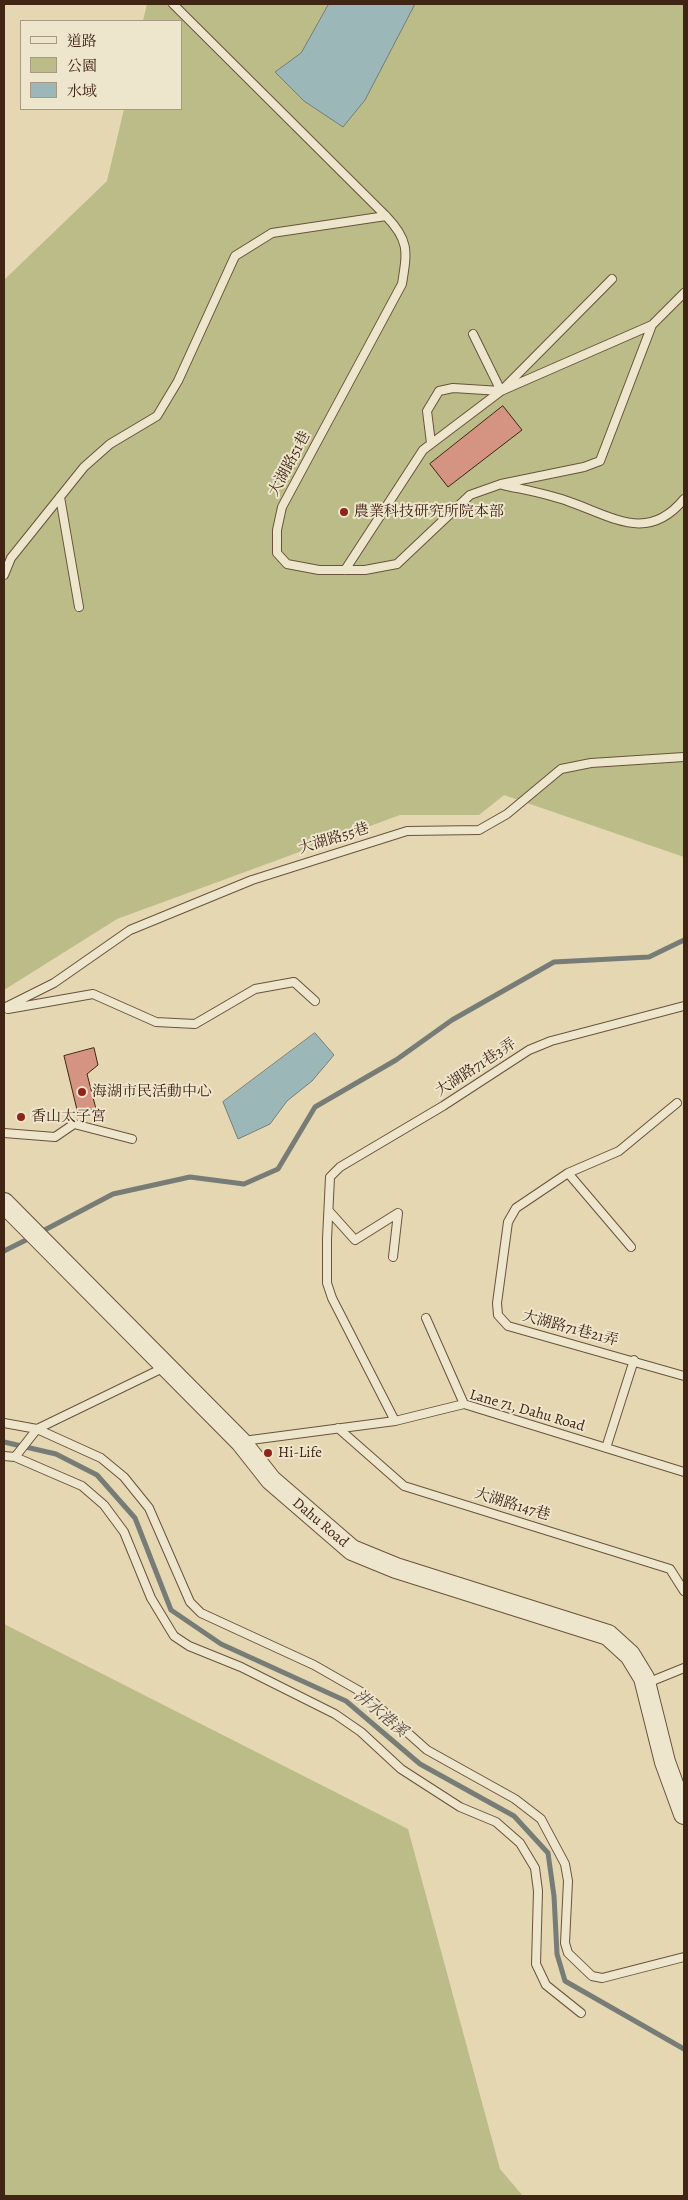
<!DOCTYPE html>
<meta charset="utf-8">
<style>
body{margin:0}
#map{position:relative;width:688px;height:2200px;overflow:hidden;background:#e5d7b2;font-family:Alegreya,"Noto Serif TC",serif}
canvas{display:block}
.frame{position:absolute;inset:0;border:5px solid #412514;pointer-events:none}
.legend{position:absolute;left:20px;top:20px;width:162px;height:90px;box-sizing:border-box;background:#eee5cd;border:1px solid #a99883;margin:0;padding:6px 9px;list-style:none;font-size:15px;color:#412514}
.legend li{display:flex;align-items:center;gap:10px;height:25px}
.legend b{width:25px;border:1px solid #a99883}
</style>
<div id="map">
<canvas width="688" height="2200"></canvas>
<div class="frame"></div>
<ul class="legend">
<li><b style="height:6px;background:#eee5cd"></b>道路</li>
<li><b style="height:14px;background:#bbbc88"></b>公園</li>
<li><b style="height:14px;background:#9bb7b8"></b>水域</li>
</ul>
</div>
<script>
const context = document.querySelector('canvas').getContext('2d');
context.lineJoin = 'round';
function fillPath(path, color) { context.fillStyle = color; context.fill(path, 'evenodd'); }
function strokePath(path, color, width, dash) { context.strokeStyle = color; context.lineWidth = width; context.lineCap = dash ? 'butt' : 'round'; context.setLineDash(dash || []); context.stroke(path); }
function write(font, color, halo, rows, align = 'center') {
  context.font = font + ' Alegreya,"Noto Serif TC",serif'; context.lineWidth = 4; context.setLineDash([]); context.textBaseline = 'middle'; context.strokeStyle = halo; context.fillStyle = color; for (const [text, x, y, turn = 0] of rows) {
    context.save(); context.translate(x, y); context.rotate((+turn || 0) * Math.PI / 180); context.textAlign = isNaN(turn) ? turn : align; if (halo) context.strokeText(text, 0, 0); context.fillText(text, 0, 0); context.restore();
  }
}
const green = new Path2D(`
 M 147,4 L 684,4 L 684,857 L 504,795 L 479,815 L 400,815 L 117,919 L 4,990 L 4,280 L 107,181 L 124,109 L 181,109 L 181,21 L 143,21 Z
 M 4,1624 L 408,1829 L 500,2169 L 523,2196 L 4,2196 Z`);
const water = new Path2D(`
 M 329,4 L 415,4 L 365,100 L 343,127 L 304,101 L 275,72 L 301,53 Z
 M 315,1033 L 334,1055 L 312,1081 L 287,1101 L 270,1124 L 238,1139 L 223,1102 Z`);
const stream = new Path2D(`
 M 39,1233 L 113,1194 L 190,1177 L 244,1184 L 278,1169 L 315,1107 L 396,1060 L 452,1020 L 554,962 L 649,957 L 684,940
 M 4,1251 L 32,1237
 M 4,1442 L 56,1454 L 97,1475 L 135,1518 L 171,1610 L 221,1644 L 346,1701 L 420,1764 L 514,1816 L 548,1853 L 554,1896 L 557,1954 L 565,1981 L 684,2049`);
const building = new Path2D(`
 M 503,406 L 522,430 L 448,487 L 430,464 Z
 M 94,1048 L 98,1065 L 87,1074 L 96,1109 L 78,1114 L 64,1056 Z`);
const service = new Path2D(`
 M 173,4 L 386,216 C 410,241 407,252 402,284 L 282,507 L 277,530 L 277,553 L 287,564 L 319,570 L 365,570 L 397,564 L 470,495 L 501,484 L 584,467 L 600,461 L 652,325 L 684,293
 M 473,334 L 501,391
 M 431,443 L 427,411 L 439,391 L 453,388 L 501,391 L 612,279
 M 503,485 C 525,490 549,494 570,502 C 613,517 648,543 684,499
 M 60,497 L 79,607
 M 345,570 L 423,450 L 501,391 L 652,325
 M 4,575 L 11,558 L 84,467 L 110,444 L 157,416 L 178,381 L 235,256 L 272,233 L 386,216
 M 4,1008 L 54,983 L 130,930 L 252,880 L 407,831 L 479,830 L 507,814 L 561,769 L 591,763 L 684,757
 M 8,1009 L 93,994 L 156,1022 L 195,1024 L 255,989 L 294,982 L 315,1001
 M 677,1103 L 619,1151 L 568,1173 L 516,1208 L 508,1222 L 497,1303 L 498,1315 L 508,1326 L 684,1376
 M 4,1133 L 55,1137 L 74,1124 L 132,1139
 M 568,1173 L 631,1247
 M 329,1211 L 355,1240 L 398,1213 L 393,1257
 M 426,1318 L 464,1404
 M 395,1421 L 332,1298 L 327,1283 L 327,1239 L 330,1177 L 340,1167 L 443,1106 L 529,1050 L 551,1041 L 684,1006
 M 4,1423 L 37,1429 L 101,1458 L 124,1477 L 149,1508 L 190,1602 L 201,1613 L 314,1665 L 363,1693 L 427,1750 L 515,1799 L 541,1819 L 565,1864 L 568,1881 L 565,1943 L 568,1953 L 592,1976 L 602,1978 L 684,1957
 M 338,1428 L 404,1486 L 670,1569 L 684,1591
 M 243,1441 L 395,1421 L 464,1404 L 684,1472
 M 606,1448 L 634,1360
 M 4,1456 L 15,1457 L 82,1486 L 104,1505 L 124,1532 L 151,1598 L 174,1636 L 189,1646 L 241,1667 L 335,1714 L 361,1732 L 401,1769 L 460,1807 L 496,1822 L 520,1843 L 535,1868 L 538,1891 L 536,1964 L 546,1985 L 581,2013
 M 15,1457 L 37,1429 L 165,1367
 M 647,1683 L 684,1668`);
const tertiary = new Path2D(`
 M 4,1203 L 241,1442 L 271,1480 L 352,1550 L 396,1568 L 608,1635 L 630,1655 L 644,1678 L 665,1762 L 684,1814`);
const markers = [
 [344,512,5,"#8f2418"],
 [82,1092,5,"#8f2418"],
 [21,1117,5,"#8f2418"],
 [268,1453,5,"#8f2418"]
];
const streetNames = [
 ["大湖路51巷",290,464,-62],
 ["大湖路55巷",334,839,-17],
 ["大湖路71巷3弄",476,1068,-33],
 ["大湖路71巷21弄",570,1329,15],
 ["Lane 71, Dahu Road",527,1411,16],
 ["大湖路147巷",512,1505,17],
 ["Dahu Road",320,1523,40]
];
const poiNames = [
 ["農業科技研究所院本部",354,512],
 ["海湖市民活動中心",92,1092],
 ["香山太子宮",31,1117],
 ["Hi-Life",278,1453]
];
const waterNames = [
 ["汫水港溪",380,1714,40]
];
fillPath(green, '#bbbc88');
fillPath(water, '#9bb7b8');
strokePath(water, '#777d76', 1);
strokePath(stream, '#777d76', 5);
fillPath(building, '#d49481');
strokePath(building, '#412514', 1);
strokePath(service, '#6a523c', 10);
strokePath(tertiary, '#6a523c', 22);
strokePath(service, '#eee5cd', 8);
strokePath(tertiary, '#eee5cd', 20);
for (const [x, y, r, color] of markers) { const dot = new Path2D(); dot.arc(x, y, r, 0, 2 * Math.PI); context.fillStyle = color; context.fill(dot); strokePath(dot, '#eee5cd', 2); }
write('15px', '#412514', '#eee5cd', streetNames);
write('15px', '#412514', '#eee5cd', poiNames, 'left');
write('italic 16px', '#584a3d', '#eee5cd', waterNames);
</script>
